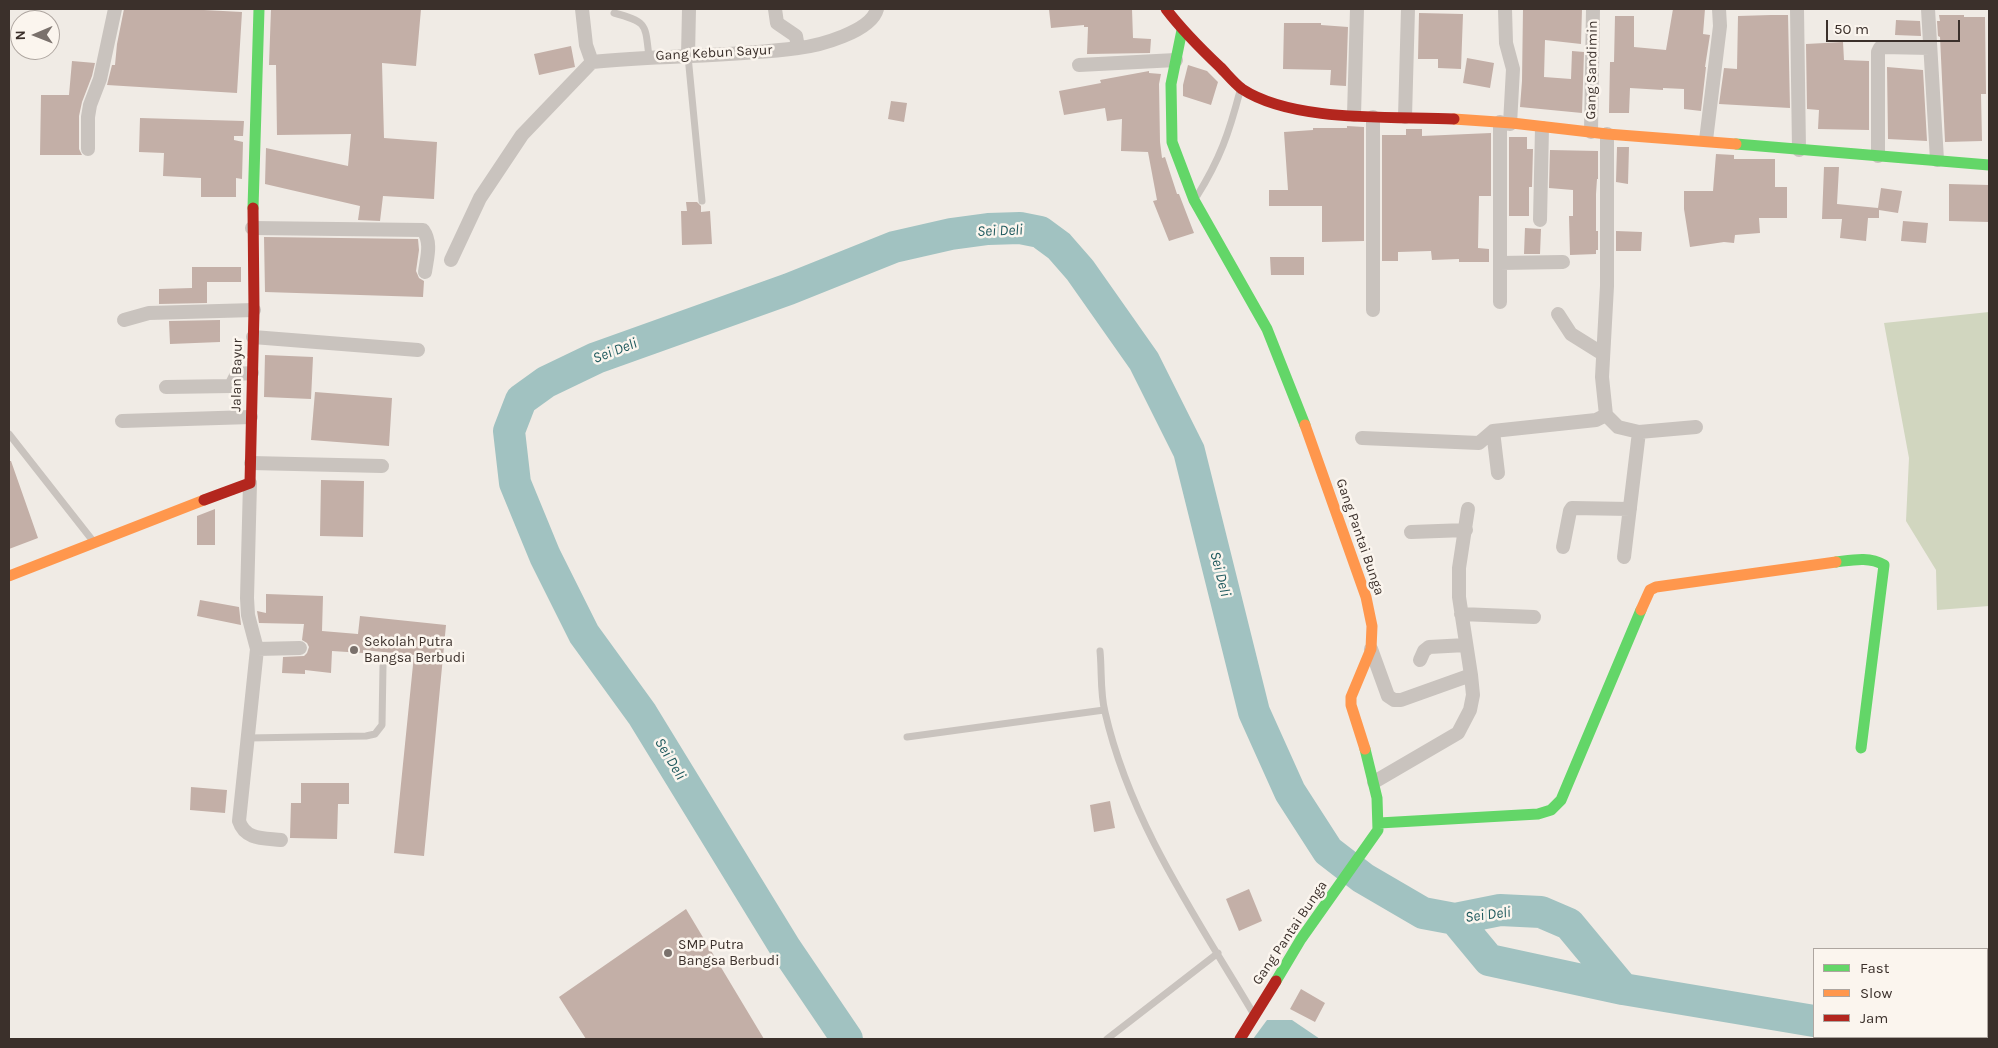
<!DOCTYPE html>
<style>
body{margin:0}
#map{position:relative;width:1998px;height:1048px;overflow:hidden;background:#f0ebe5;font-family:Karla,sans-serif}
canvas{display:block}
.frame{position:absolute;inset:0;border:10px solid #3b302b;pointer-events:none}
.legend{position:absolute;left:1813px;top:948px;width:175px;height:90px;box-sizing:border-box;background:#fbf5ee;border:1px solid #aea6a0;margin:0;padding:6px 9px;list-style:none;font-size:15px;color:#3b302b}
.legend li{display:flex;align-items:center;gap:10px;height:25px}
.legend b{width:25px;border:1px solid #aea6a0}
.north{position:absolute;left:10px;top:10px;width:50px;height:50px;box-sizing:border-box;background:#fbf5ee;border:1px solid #aea6a0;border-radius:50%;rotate:269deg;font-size:14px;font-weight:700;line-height:20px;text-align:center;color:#3b302b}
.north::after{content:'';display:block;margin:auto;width:18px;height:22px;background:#7a716c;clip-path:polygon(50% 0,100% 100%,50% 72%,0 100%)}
.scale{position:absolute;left:1826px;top:20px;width:134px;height:22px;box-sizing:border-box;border:2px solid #3b302b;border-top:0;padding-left:6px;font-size:15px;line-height:18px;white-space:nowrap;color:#3b302b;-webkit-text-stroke:4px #fbf5ee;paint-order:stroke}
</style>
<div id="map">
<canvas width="1998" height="1048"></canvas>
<div class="frame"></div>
<ul class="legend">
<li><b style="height:6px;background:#63d668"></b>Fast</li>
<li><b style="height:6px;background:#ff974d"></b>Slow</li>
<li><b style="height:6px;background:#b3261e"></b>Jam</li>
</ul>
<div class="north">N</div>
<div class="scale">50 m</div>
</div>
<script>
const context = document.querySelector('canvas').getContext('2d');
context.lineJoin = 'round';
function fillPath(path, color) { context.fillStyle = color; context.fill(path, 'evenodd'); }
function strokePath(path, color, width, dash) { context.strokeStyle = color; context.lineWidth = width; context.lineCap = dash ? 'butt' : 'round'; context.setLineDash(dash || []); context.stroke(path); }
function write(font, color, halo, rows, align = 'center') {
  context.font = font + ' Karla,sans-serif'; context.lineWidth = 5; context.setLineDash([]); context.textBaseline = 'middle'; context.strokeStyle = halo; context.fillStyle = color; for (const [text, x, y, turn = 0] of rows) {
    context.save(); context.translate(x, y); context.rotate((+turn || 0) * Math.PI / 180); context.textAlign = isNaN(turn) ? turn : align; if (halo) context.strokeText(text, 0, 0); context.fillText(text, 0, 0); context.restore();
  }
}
const green = new Path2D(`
 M 1989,312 L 1989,606 L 1937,610 L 1936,570 L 1906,521 L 1909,458 L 1884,323 Z`);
const water = new Path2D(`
 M 1267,1020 L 1292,1020 L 1320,1039 L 1253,1039 Z`);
const river = new Path2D(`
 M 1455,919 L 1489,960 L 1623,989
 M 1987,1013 L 1989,1013
 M 847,1039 L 786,949 L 642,714 L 584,634 L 545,556 L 515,483 L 509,431 L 521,400 L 546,382 L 596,358 L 789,289 L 894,247 L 951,234 L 988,229 L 1020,228 L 1040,232 L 1059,246 L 1080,270 L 1144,361 L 1189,451 L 1254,712 L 1290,792 L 1328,851 L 1363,878 L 1423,913 L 1455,919 L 1500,910 L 1541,912 L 1569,924 L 1623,989 L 1814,1021`);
const building = new Path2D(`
 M 124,9 L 185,9 L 242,12 L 237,93 L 107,85 L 112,65 L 115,65 L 117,44 Z
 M 271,9 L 421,9 L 416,66 L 382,63 L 384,138 L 437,142 L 434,199 L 383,196 L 380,221 L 358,220 L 360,206 L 265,184 L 266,148 L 348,166 L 351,134 L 277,135 L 276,65 L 269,65 Z
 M 1049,9 L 1132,9 L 1133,38 L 1151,39 L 1150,53 L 1087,54 L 1088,27 L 1084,27 L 1084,25 L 1051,28 Z
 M 1523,9 L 1582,9 L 1581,44 L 1545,40 L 1544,77 L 1571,79 L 1572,51 L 1584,52 L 1582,113 L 1520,107 L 1522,81 Z
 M 1673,9 L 1705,9 L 1703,34 L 1710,35 L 1705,67 L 1706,67 L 1701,111 L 1684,109 L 1684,89 L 1663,88 L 1663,90 L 1630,88 L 1629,113 L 1609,113 L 1610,62 L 1614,62 L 1615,16 L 1634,16 L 1634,47 L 1666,50 Z
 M 1419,13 L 1463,14 L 1461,69 L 1438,68 L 1438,59 L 1418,59 Z
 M 1771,15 L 1788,15 L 1790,108 L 1719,104 L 1724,68 L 1737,69 L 1738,16 Z
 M 1939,15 L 1964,15 L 1964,17 L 1985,17 L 1986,94 L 1981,94 L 1982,141 L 1945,142 L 1940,37 L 1938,36 L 1937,21 L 1940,21 Z
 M 1896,20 L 1920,21 L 1921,36 L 1895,35 Z
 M 1284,23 L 1321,23 L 1321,25 L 1348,27 L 1346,86 L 1330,85 L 1331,70 L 1283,69 Z
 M 1843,42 L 1844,60 L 1869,61 L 1869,130 L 1818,129 L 1819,110 L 1807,109 L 1806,44 Z
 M 571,46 L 575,67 L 539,75 L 534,54 Z
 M 1467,58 L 1494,63 L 1490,88 L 1463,83 Z
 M 72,61 L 95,63 L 92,76 L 82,102 L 79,116 L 79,149 L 82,155 L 40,155 L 41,95 L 69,95 Z
 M 1188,65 L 1207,71 L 1218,82 L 1211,105 L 1183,96 L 1183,85 Z
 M 1887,67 L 1923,70 L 1927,141 L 1888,139 Z
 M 1149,71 L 1149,73 L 1161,74 L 1159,84 L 1160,142 L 1162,158 L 1165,157 L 1177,194 L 1179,194 L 1194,233 L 1169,241 L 1153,201 L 1157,200 L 1148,152 L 1121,151 L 1122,119 L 1107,121 L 1105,108 L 1064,115 L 1059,91 L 1101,83 L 1100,80 Z
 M 891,101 L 907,103 L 904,122 L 888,119 Z
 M 140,118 L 244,121 L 243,136 L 234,136 L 234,140 L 243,142 L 242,179 L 236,178 L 236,197 L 201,197 L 201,178 L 163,176 L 164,153 L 139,152 Z
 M 1347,126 L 1364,127 L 1364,241 L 1322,242 L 1322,206 L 1269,206 L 1269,190 L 1288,190 L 1284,132 L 1313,130 L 1313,128 L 1347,128 Z
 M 1406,129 L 1422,129 L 1422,136 L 1491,133 L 1491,196 L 1479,196 L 1478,248 L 1489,249 L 1489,262 L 1459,262 L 1459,259 L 1432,260 L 1431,251 L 1398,252 L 1398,261 L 1382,261 L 1382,135 L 1406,135 Z
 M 1509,137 L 1527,137 L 1527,149 L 1533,149 L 1532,187 L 1529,187 L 1529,216 L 1509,216 Z
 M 1617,147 L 1629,147 L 1628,184 L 1616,182 Z
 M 1550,150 L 1598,151 L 1598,179 L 1597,179 L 1596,194 L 1596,231 L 1598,231 L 1598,250 L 1596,250 L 1596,254 L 1570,255 L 1569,216 L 1573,216 L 1573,190 L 1549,188 Z
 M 1716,154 L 1734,155 L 1734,159 L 1775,159 L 1775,187 L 1787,187 L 1787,218 L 1759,218 L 1760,233 L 1735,235 L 1734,243 L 1724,242 L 1690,247 L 1684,209 L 1684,191 L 1713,191 Z
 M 1824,167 L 1839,167 L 1837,204 L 1878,208 L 1881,188 L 1902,191 L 1898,213 L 1879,210 L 1879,218 L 1868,218 L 1866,241 L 1840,238 L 1842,219 L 1822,219 Z
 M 1949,184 L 1989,185 L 1989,222 L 1949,221 Z
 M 686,202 L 697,202 L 701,206 L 701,212 L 710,211 L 712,244 L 682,245 L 681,211 L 687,211 Z
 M 1903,221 L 1928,223 L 1926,243 L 1901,241 Z
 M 1525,228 L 1541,229 L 1540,254 L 1524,254 Z
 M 1616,231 L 1642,232 L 1641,251 L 1616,251 Z
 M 264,237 L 418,239 L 419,250 L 416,271 L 419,278 L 424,281 L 423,297 L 265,292 Z
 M 1270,257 L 1304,257 L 1304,275 L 1271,275 Z
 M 192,267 L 241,267 L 241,282 L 207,282 L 207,303 L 159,304 L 159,289 L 192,288 Z
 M 220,320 L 220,342 L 170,344 L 169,321 Z
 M 265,355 L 313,357 L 311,399 L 264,397 Z
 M 315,392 L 392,398 L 389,446 L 311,440 Z
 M 9,461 L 11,461 L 38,538 L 9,549 Z
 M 321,480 L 364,481 L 363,537 L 320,536 Z
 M 215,509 L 215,545 L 197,545 L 197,516 Z
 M 266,594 L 323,596 L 322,631 L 358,634 L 360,616 L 446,625 L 424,856 L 394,853 L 414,655 L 363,650 L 363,653 L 332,651 L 331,673 L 305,670 L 305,674 L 282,673 L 283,657 L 304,656 L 307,653 L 309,647 L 307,643 L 302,640 L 304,624 L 259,623 L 257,611 L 266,613 Z
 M 200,600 L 239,607 L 241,625 L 197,616 Z
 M 301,783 L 349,783 L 349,804 L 338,804 L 337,839 L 290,838 L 291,803 L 301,803 Z
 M 191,787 L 227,790 L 225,813 L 190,810 Z
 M 1110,801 L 1115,828 L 1094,832 L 1090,805 Z
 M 1249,889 L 1262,921 L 1239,931 L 1226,899 Z
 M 686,909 L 764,1039 L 586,1039 L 559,997 Z
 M 1301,989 L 1325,1003 L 1315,1022 L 1290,1009 Z`);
const lane = new Path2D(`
 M 614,13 C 648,22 645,24 649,57
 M 688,56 L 702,201
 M 1197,196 C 1220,159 1229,133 1240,91
 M 9,434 L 93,541
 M 1100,651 C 1102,671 1100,693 1105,712 C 1130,822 1196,917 1253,1013
 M 907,737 L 1104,710
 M 247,738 L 366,736 L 375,734 L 382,725 L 383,666
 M 1107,1039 L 1218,953`);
const street = new Path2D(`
 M 582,9 L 586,45 L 592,62 C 660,55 730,57 798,48 C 818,46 871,32 877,9
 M 775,9 L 777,23 L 796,36 L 798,48
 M 1505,9 L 1506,43 L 1513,69 L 1510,124
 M 1797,9 L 1799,150
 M 1928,9 L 1937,160
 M 688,56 L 689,9
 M 1079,65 L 1176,60
 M 1354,115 L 1357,9
 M 1373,117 L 1373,310
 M 1405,117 L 1408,9
 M 1591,132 L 1593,9
 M 1607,134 L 1607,286 L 1602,377 L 1606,415 L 1618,427 L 1639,432 L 1696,427
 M 1706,140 L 1720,26 L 1719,9
 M 88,149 L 88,117 L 90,105 L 100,79 L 115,9
 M 1878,156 L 1878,52 L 1880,48 L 1883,47 L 1930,48
 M 1540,220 L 1542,128
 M 252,228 L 423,230 C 432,243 427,257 425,272
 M 451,260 L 480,198 L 522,135 L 592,62
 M 1500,263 L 1563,262
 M 1500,302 L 1500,122
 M 1558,314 L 1571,334 L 1603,354
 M 124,320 L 149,313 L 254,310
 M 253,337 L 418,350
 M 166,387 L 231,386 L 237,374 L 252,373
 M 122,421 L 251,417
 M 1493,431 L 1498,473
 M 1362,438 L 1479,443 L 1493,431 L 1596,420 L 1606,415
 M 251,463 L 382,466
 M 250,483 L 247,598 L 248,615 L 257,649 L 239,821 C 245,840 264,838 281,840
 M 1411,532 L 1466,530
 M 1563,547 L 1570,511 L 1572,508 L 1630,509
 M 1624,557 L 1639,432
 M 1461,614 L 1534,617
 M 257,649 L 300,648
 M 1371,649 L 1388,696 L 1394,700 L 1401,700 L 1471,675
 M 1420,660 L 1424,651 L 1429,647 L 1466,645
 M 1374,782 L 1458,733 L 1470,710 L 1473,695 L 1471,675 L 1459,597 L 1459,568 L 1468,509`);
const fast = new Path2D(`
 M 1182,30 L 1171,84 L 1172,142 L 1194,200 L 1267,329 L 1305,425
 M 1736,144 L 1989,165
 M 253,208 L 259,9
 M 1836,562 C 1852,560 1869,556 1884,565 L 1861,748
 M 1379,823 L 1538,814 L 1551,810 L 1561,800 L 1641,610
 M 1276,981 L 1301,939 L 1378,830 L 1377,798 L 1365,749`);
const slow = new Path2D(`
 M 1454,119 L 1512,123 L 1607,134 L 1736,144
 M 1305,425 L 1366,597 L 1372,626 L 1371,649 L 1351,697 L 1351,705 L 1365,749
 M 9,576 L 204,500
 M 1641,610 L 1650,590 L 1656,587 L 1836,562`);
const jam = new Path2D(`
 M 1166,9 C 1182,30 1201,49 1220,67 C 1227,74 1234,83 1242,89 C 1294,123 1393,116 1454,119
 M 204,500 L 250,483 L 254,310 L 253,208
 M 1240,1039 L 1276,981`);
const markers = [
 [354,650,5,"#7a716c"],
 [668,953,5,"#7a716c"]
];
const streetNames = [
 ["Gang Kebun Sayur",714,53,-3],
 ["Gang Sandimin",1592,70,-89],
 ["Jalan Bayur",237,375,-89],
 ["Gang Pantai Bunga",1360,537,71],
 ["Gang Pantai Bunga",1290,933,-56]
];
const poiNames = [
 ["Sekolah Putra",364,642],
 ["Bangsa Berbudi",364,658],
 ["SMP Putra",678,945],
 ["Bangsa Berbudi",678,961]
];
const waterNames = [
 ["Sei Deli",1000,231,-2],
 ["Sei Deli",615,351,-21],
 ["Sei Deli",1220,574,76],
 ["Sei Deli",670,759,59],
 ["Sei Deli",1488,915,-7]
];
fillPath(green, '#d1d6bf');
fillPath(water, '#a1c2c1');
strokePath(river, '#a1c2c1', 32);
fillPath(building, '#c3afa7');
strokePath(lane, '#c9c3be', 7);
strokePath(street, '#c9c3be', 14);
strokePath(fast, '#63d668', 11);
strokePath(slow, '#ff974d', 11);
strokePath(jam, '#b3261e', 11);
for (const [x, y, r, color] of markers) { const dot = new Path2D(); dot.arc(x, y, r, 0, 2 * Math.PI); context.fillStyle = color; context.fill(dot); strokePath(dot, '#fbf5ee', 2); }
write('14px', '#3b302b', '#fbf5ee', streetNames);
write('14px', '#3b302b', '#fbf5ee', poiNames, 'left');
write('italic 15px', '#1f5a5e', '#fbf5ee', waterNames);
</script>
